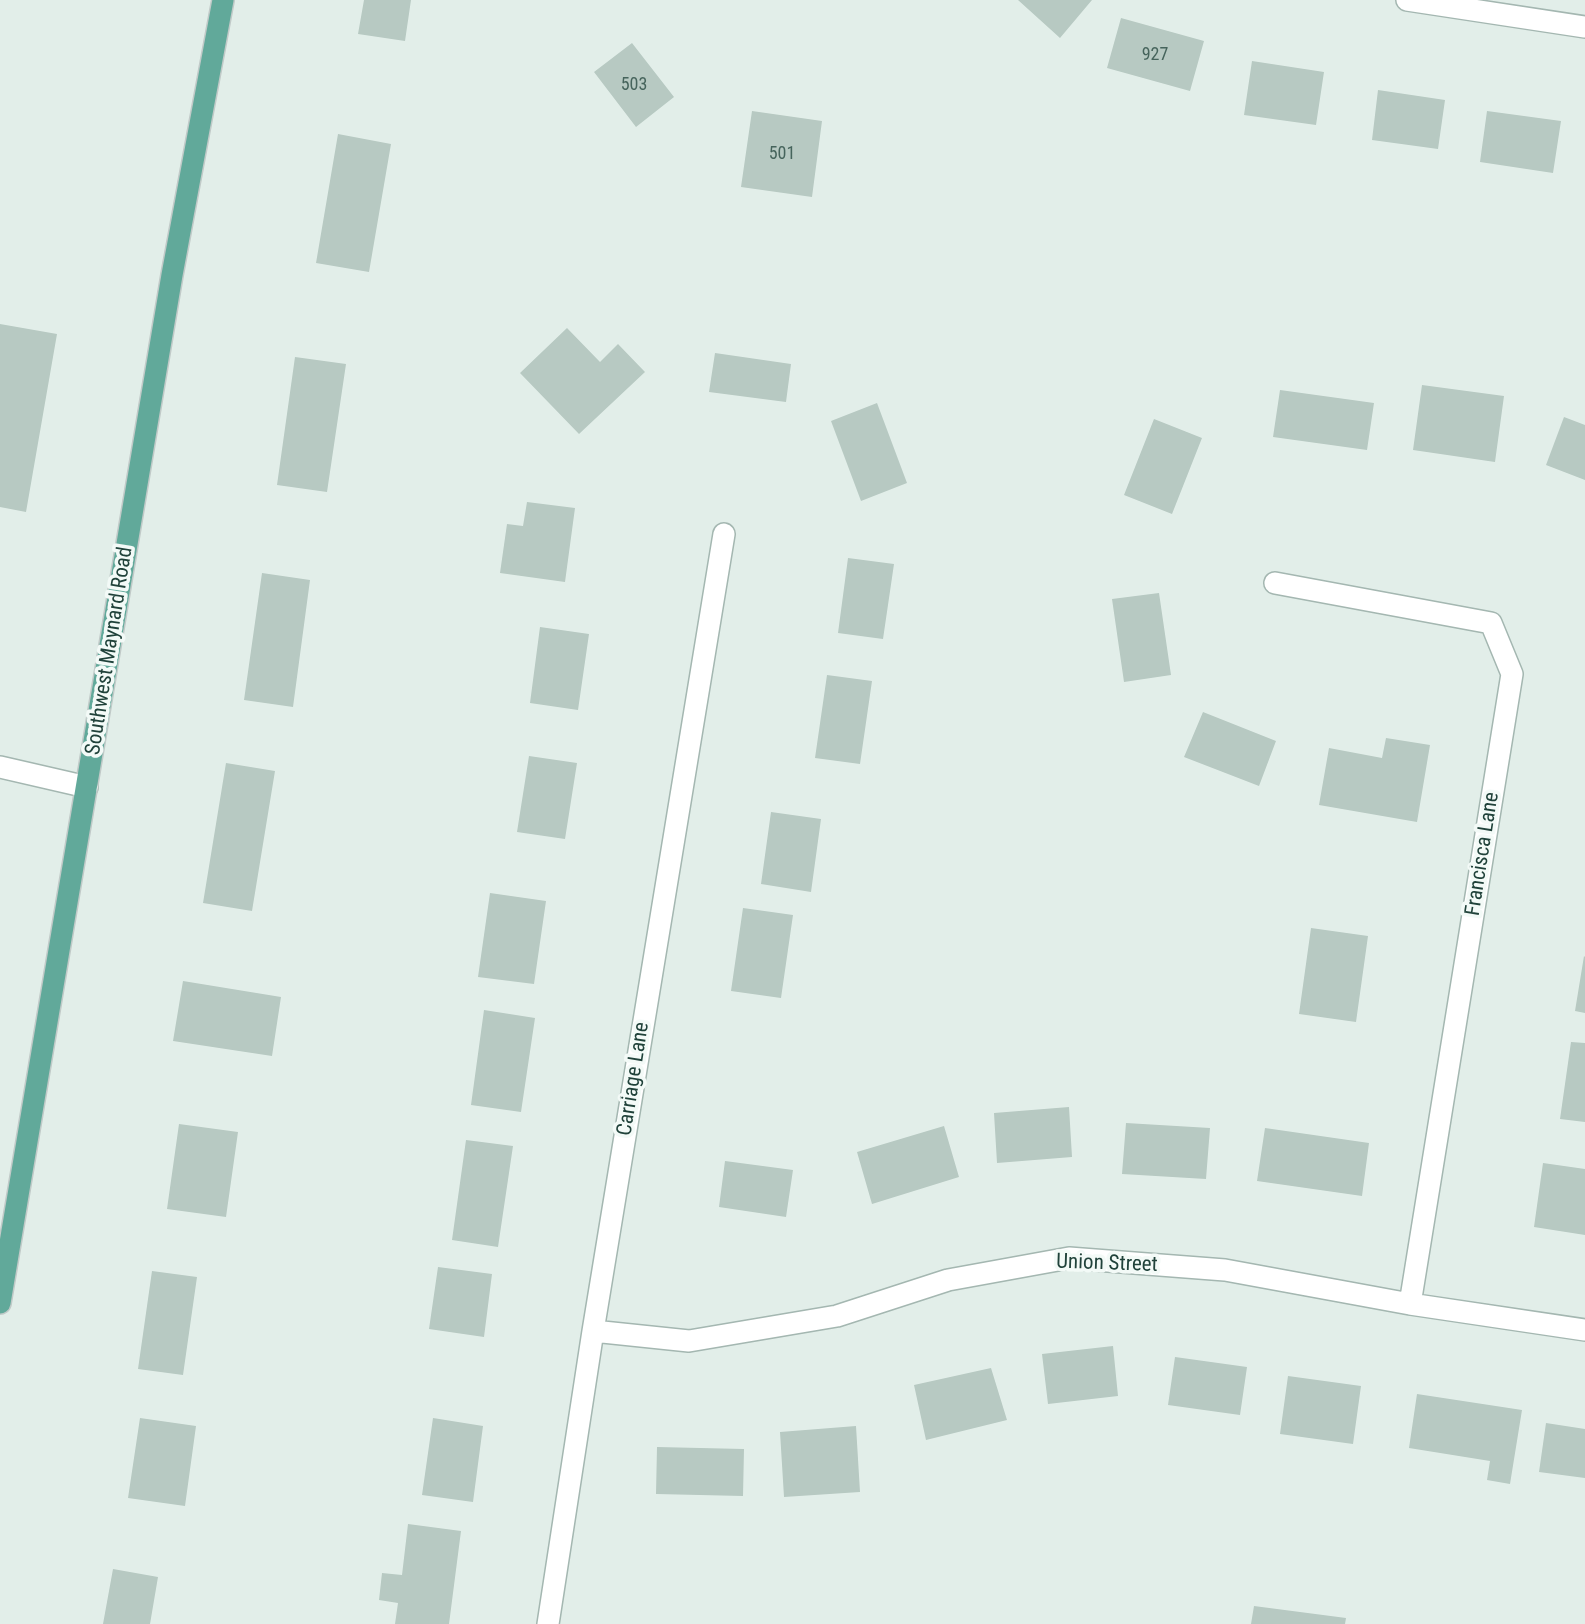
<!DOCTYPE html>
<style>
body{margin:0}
canvas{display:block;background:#e2eee9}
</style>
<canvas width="1585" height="1624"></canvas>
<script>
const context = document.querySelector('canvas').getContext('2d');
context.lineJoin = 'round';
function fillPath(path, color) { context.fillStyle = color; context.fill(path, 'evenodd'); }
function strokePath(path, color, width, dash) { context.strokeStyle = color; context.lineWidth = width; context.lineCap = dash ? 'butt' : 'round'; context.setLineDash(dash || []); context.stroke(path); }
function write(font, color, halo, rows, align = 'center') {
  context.font = font + ' "Roboto Condensed",sans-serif'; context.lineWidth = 7; context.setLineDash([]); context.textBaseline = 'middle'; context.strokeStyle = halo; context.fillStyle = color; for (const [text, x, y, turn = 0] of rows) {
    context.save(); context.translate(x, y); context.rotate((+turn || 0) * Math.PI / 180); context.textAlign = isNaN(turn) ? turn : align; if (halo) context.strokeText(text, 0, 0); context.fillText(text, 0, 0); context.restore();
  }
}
const building = new Path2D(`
 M 364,0 L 411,0 L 405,41 L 358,34 Z
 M 1018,0 L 1092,0 L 1060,38 Z
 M 1121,18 L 1204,41 L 1190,91 L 1107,68 Z
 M 632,43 L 674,97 L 636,127 L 594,72 Z
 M 1252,61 L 1324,72 L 1316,125 L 1244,115 Z
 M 1378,90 L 1445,100 L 1438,149 L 1372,140 Z
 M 752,111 L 822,121 L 812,197 L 741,187 Z
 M 1487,111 L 1561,121 L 1553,173 L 1480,162 Z
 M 338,134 L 391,144 L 369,272 L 316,263 Z
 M 0,324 L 57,334 L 26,512 L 0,507 Z
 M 567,328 L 600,362 L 618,344 L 645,372 L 579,434 L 520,373 Z
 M 715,353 L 791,364 L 786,402 L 709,392 Z
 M 295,357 L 346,364 L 327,492 L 277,485 Z
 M 1422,385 L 1504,396 L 1495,462 L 1413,450 Z
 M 1280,390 L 1374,403 L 1367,450 L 1273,437 Z
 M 877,403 L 907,483 L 861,501 L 831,421 Z
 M 1564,417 L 1585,425 L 1585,480 L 1546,465 Z
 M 1154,419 L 1202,438 L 1172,514 L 1124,495 Z
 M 527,502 L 575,508 L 565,582 L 500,573 L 507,524 L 523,526 Z
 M 848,558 L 894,564 L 883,639 L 838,633 Z
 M 262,573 L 310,580 L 293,707 L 244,700 Z
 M 1159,593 L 1171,675 L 1124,682 L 1112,599 Z
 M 540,627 L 589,634 L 578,710 L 530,703 Z
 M 827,675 L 872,681 L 860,764 L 815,758 Z
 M 1203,712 L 1276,741 L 1259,786 L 1184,757 Z
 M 1386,738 L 1430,745 L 1417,822 L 1319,805 L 1329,748 L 1382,758 Z
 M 529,756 L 577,763 L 565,839 L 517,832 Z
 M 226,763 L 275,771 L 252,911 L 203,903 Z
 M 771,812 L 821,819 L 811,892 L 761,884 Z
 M 490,893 L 546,901 L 534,984 L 478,977 Z
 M 743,908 L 793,915 L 781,998 L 731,991 Z
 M 1311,928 L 1368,936 L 1356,1022 L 1299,1014 Z
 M 1584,956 L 1585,957 L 1585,1013 L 1575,1011 Z
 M 183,981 L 281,997 L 272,1056 L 173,1041 Z
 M 484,1010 L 535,1018 L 521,1112 L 471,1105 Z
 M 1571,1042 L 1585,1043 L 1585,1122 L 1560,1119 Z
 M 1069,1107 L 1072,1157 L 997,1163 L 994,1113 Z
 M 1126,1123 L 1210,1128 L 1206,1179 L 1122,1174 Z
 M 179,1124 L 238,1132 L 226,1217 L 167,1209 Z
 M 944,1126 L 959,1177 L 872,1204 L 857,1152 Z
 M 1265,1128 L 1369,1143 L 1362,1196 L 1257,1181 Z
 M 466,1140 L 513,1146 L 498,1247 L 452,1240 Z
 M 725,1161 L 793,1170 L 786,1217 L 719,1207 Z
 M 1543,1163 L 1585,1169 L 1585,1235 L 1534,1227 Z
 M 438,1267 L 492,1274 L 484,1337 L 429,1329 Z
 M 152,1271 L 197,1277 L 183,1375 L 138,1369 Z
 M 1113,1346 L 1118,1396 L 1048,1404 L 1042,1354 Z
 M 1175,1357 L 1247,1367 L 1240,1415 L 1168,1405 Z
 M 991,1368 L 1007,1420 L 926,1440 L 914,1385 Z
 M 1288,1376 L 1361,1386 L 1353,1444 L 1280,1434 Z
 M 1417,1394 L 1522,1410 L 1510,1484 L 1487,1480 L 1490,1461 L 1409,1448 Z
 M 140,1418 L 196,1426 L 185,1506 L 128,1498 Z
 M 433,1418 L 483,1426 L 473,1502 L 422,1495 Z
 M 1546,1423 L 1585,1429 L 1585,1478 L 1539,1472 Z
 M 856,1426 L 860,1492 L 784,1497 L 780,1432 Z
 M 657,1447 L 744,1449 L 743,1496 L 656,1494 Z
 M 408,1524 L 461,1531 L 449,1624 L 395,1624 L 398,1603 L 379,1600 L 382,1573 L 402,1575 Z
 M 113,1569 L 158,1577 L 150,1624 L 103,1624 Z
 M 1254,1606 L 1346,1618 L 1345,1624 L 1251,1624 Z`);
const minor = new Path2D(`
 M 1407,0 L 1585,27
 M 1275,583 L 1491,623 L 1512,674 L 1410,1304
 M 0,767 L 87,787
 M 593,1331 L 689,1341 L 837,1316 L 948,1280 L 1069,1258 L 1225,1270 L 1410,1304 L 1585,1330
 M 548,1624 L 593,1331 L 724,534`);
const major = new Path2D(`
 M 0,1303 L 172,275 L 223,0`);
const numberNames = [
 ["927",1155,55],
 ["503",634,85],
 ["501",782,154]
];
const streetNames = [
 ["Southwest Maynard Road",110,651,-81],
 ["Francisca Lane",1483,854,-81],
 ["Carriage Lane",634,1079,-81],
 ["Union Street",1107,1264,2]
];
fillPath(building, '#b7c9c2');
strokePath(minor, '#a4b7b1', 24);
strokePath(major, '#c1cac8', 24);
strokePath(minor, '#fff', 21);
strokePath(major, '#61a99a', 21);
write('18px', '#46645c', null, numberNames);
write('21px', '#20423a', '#f3faf7', streetNames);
</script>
